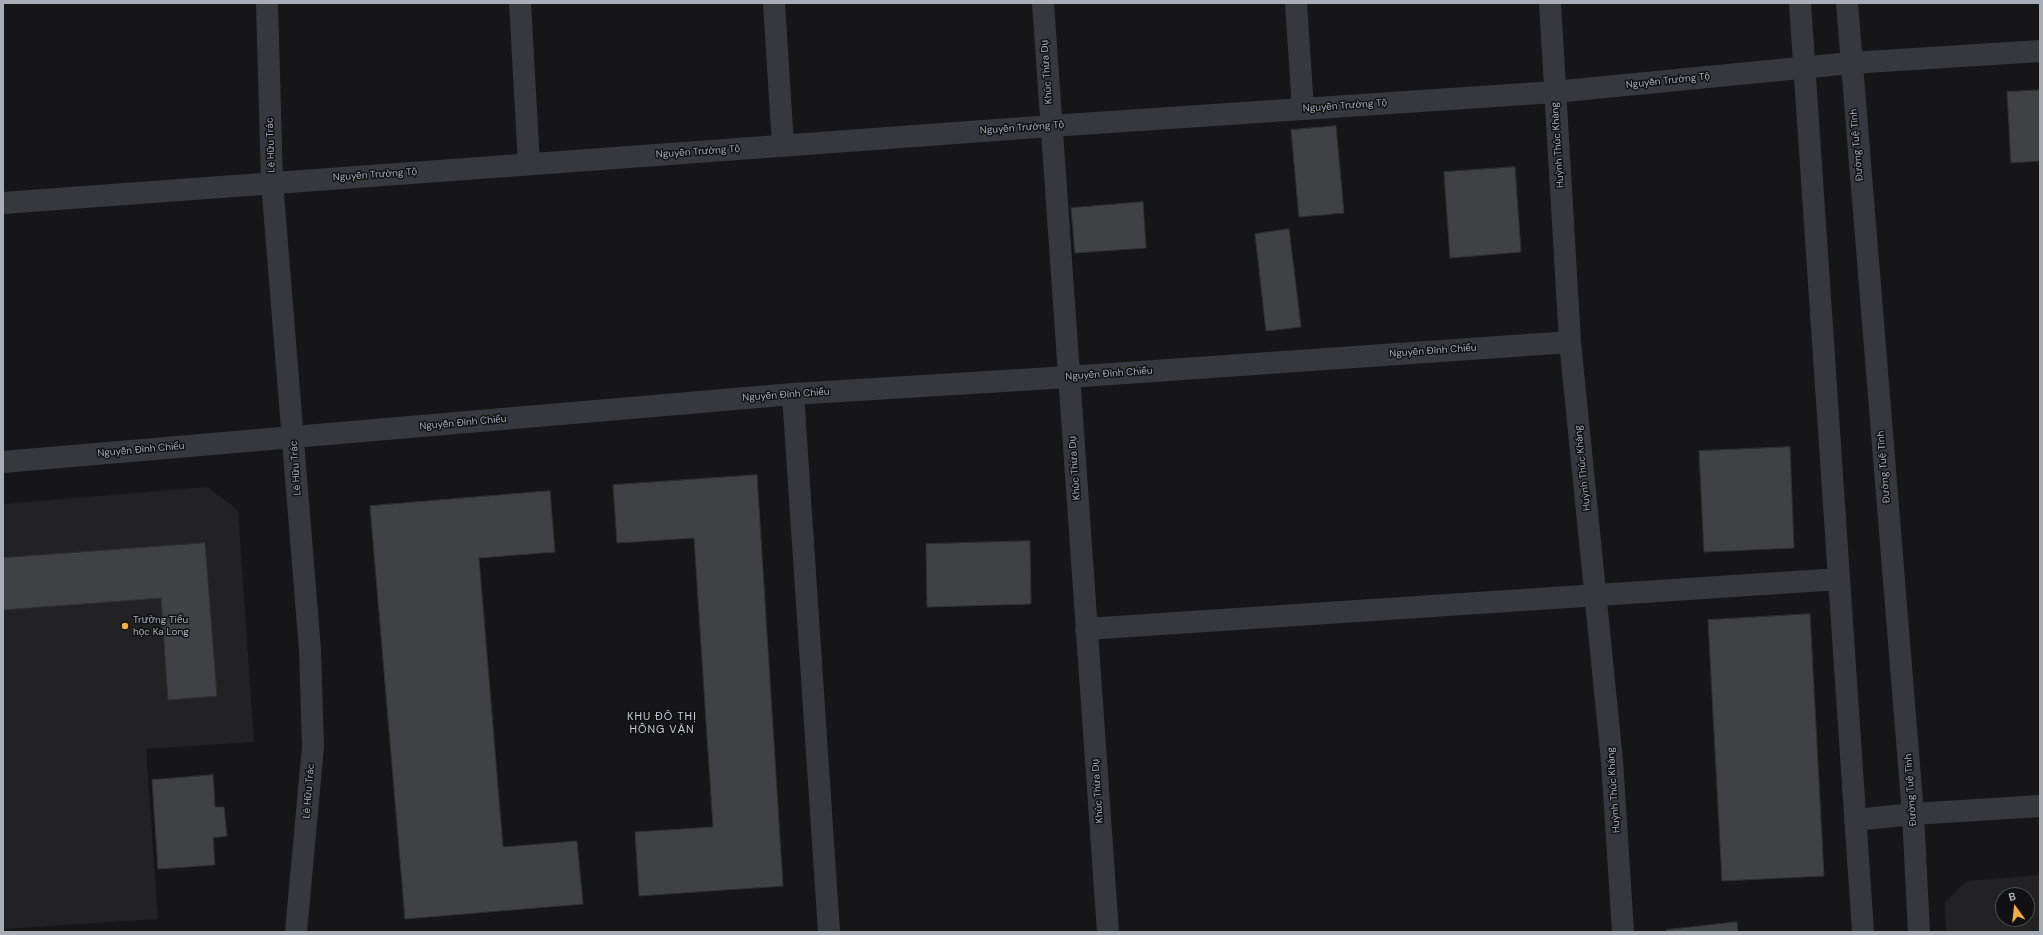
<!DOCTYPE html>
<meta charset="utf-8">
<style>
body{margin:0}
#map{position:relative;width:2043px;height:935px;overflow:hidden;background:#161618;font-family:"DM Sans",sans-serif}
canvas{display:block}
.frame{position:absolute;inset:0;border:4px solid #a8adb8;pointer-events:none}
.north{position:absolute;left:1995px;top:887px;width:40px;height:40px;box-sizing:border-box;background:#111113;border:1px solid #4d4f55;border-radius:50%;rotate:345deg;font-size:11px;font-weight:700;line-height:16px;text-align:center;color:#a8adb8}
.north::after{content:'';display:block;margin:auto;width:14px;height:18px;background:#f2b134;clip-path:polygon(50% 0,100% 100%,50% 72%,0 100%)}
</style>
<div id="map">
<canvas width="2043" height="935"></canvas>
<div class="frame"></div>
<div class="north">B</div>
</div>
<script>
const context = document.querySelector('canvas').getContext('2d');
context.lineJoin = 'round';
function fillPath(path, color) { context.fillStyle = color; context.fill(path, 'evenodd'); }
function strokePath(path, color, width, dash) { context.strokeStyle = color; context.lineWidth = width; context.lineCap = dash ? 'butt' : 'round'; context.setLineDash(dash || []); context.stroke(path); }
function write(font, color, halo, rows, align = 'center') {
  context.font = font + ' "DM Sans",sans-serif'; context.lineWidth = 3; context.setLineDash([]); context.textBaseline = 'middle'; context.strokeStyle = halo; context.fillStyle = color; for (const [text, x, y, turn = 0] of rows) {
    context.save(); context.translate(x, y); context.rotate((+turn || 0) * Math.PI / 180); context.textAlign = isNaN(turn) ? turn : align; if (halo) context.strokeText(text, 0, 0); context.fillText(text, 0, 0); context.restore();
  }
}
const built = new Path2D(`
 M 207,487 L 238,510 L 254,742 L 146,749 L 158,919 L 3,929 L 3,504 Z
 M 2040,875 L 2040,932 L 1946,932 L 1945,902 L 1967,881 ZM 2003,895 L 2027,895 L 2027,919 L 2003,919 Z`);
const building = new Path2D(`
 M 2040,90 L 2040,161 L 2011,163 L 2007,92 Z
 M 1336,126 L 1344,213 L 1299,217 L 1291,130 Z
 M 1515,167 L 1521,252 L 1450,258 L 1444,172 Z
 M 1143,202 L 1146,248 L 1075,253 L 1071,208 Z
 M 1289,229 L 1301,327 L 1266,331 L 1255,234 Z
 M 1790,447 L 1794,548 L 1704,552 L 1699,451 Z
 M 757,475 L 783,886 L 639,896 L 635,832 L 713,827 L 694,538 L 617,543 L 613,485 Z
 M 550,491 L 555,552 L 479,558 L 503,847 L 577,841 L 583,904 L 405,919 L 370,506 Z
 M 1030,541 L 1031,604 L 927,607 L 926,544 Z
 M 205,543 L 217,696 L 168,700 L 161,598 L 3,610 L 3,558 Z
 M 1810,614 L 1824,876 L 1722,881 L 1708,620 Z
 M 213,775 L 215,807 L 224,807 L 227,836 L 213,838 L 215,865 L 158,869 L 152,780 Z
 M 1737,922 L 1738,932 L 1667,932 L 1666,930 Z`);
const street = new Path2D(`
 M 267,3 L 272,182 L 310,650 L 313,746 L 296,932
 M 520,3 L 529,164
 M 774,3 L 783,145
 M 1043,3 L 1108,932
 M 1296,3 L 1303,109
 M 1550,3 L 1570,342 L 1612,761 L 1623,932
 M 1800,3 L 1863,932
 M 1847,3 L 1913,814 L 1919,932
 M 3,203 L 1051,126 L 1554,92 L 1851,63 L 2040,51
 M 793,394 L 829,932
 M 3,462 L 793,394 L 1068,377 L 1570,342
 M 1086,629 L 1839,579
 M 1855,820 L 1913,814 L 2040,806`);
const markers = [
 [125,626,4,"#f2b134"]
];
const streetNames = [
 ["Khúc Thừa Dụ",1047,72,-94],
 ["Nguyễn Trường Tộ",1668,81,-6],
 ["Nguyễn Trường Tộ",1345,106,-4],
 ["Nguyễn Trường Tộ",1022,128,-4],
 ["Lê Hữu Trác",271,145,-92],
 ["Huỳnh Thúc Kháng",1558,145,-94],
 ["Đường Tuệ Tĩnh",1857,145,-95],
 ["Nguyễn Trường Tộ",698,152,-4],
 ["Nguyễn Trường Tộ",375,175,-4],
 ["Nguyễn Đình Chiểu",1433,351,-4],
 ["Nguyễn Đình Chiểu",1109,374,-4],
 ["Nguyễn Đình Chiểu",786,395,-4],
 ["Nguyễn Đình Chiểu",463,423,-5],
 ["Nguyễn Đình Chiểu",141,450,-5],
 ["Đường Tuệ Tĩnh",1884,467,-95],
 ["Lê Hữu Trác",296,468,-94],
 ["Khúc Thừa Dụ",1075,468,-94],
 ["Huỳnh Thúc Kháng",1583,468,-96],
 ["Huỳnh Thúc Kháng",1614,790,-94],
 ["Đường Tuệ Tĩnh",1911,790,-94],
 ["Lê Hữu Trác",309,791,-85],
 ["Khúc Thừa Dụ",1098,791,-94]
];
const poiNames = [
 ["Trường Tiểu",133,620],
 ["học Ka Long",133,632]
];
const neighbourhoodNames = [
 ["KHU ĐÔ THỊ",662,717],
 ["HỒNG VẬN",662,730]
];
fillPath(built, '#222225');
fillPath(building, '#404145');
strokePath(building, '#303034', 1);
strokePath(street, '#37383d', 22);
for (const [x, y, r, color] of markers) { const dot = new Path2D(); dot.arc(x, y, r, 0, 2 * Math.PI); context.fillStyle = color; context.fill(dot); strokePath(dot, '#111113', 1.5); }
write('10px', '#a8adb8', '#111113', streetNames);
write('10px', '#a8adb8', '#111113', poiNames, 'left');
context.letterSpacing = '1px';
write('11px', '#c9ccd4', '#111113', neighbourhoodNames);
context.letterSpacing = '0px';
</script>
